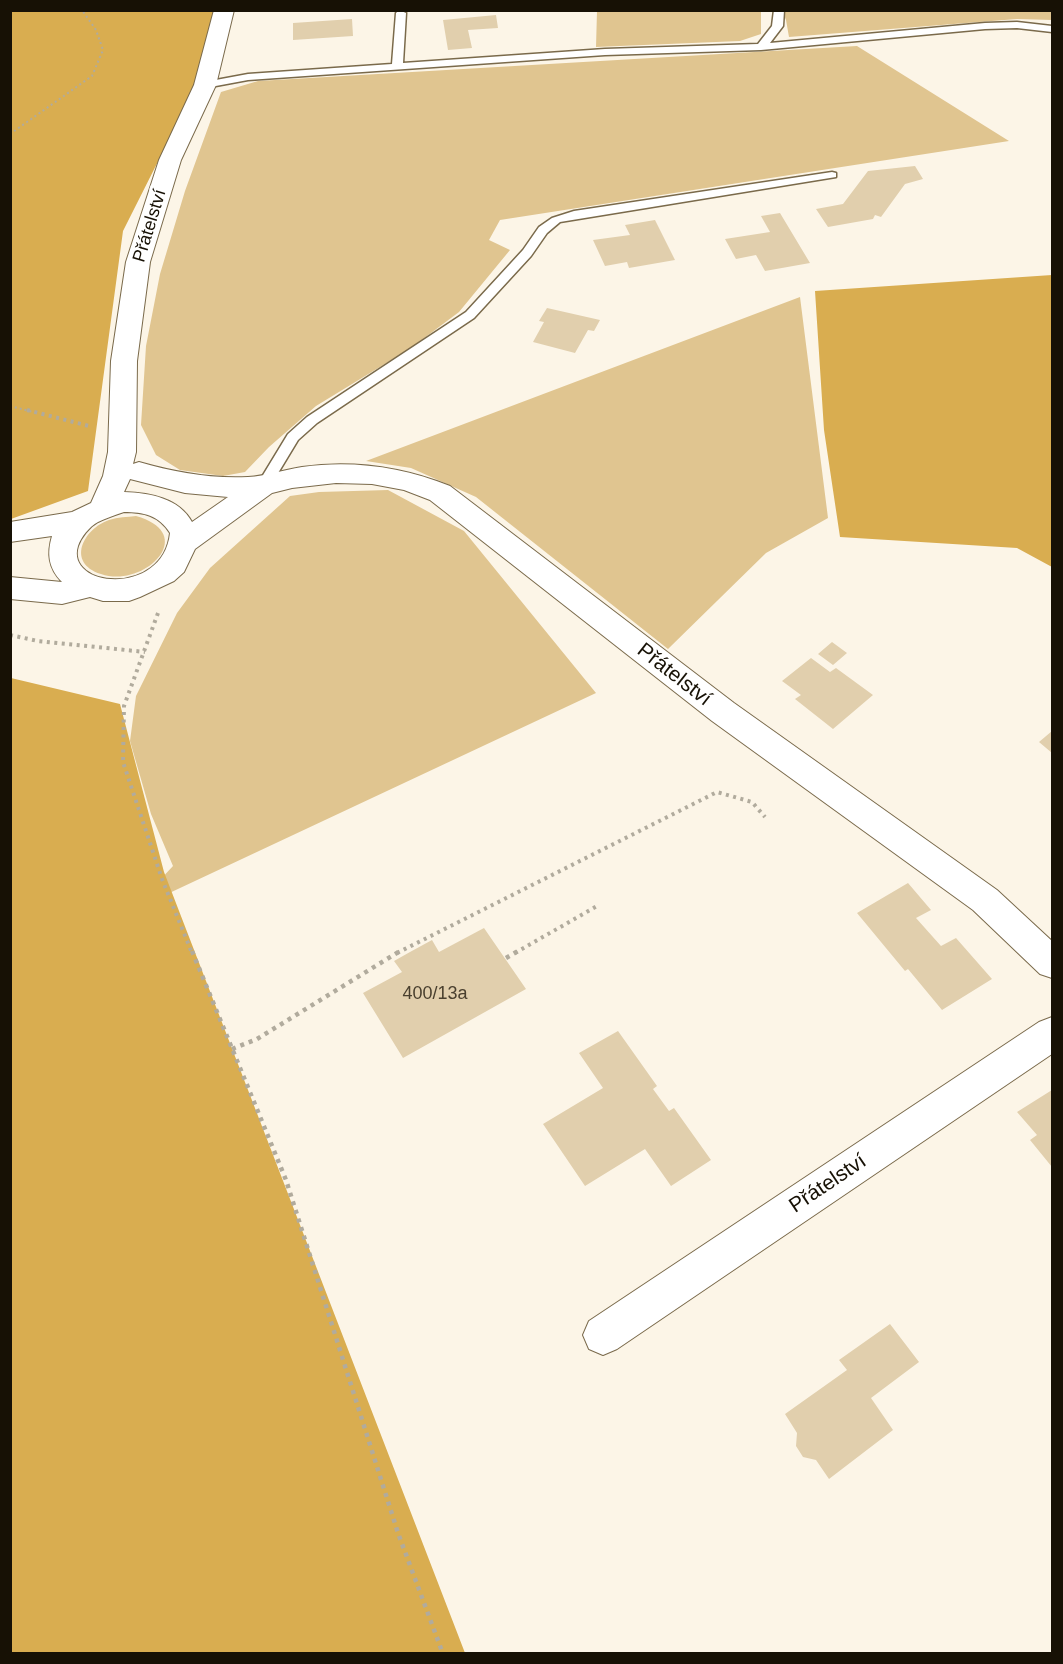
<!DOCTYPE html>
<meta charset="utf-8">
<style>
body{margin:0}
#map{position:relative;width:1063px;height:1664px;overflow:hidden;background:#fcf5e7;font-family:Helvetica,sans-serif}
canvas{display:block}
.frame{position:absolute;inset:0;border:12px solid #171105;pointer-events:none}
</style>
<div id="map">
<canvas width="1063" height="1664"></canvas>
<div class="frame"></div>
</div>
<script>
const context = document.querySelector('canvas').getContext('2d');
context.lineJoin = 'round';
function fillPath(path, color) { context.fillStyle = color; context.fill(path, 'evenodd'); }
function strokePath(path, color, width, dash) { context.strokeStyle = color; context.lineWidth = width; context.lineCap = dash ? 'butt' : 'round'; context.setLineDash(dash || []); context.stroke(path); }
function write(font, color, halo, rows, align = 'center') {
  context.font = font + ' Helvetica,sans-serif'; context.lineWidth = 6; context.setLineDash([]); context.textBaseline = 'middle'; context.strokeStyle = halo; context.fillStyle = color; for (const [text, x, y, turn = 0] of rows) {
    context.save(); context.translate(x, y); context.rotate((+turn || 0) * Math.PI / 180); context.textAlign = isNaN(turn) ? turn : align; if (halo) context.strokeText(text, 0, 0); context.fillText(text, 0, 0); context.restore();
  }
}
const green = new Path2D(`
 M 1052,10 L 1052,20 L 1017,19 L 789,37 L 786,20 L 782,11 Z
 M 597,11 L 761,11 L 761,34 L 740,41 L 596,47 Z
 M 857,46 L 1009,141 L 500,220 L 489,240 L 510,250 L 459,312 L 411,348 L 316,406 L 269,447 L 245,472 L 223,476 L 180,470 L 156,455 L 141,425 L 146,346 L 160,274 L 185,191 L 221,92 L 258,81 Z
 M 800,297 L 828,518 L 766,553 L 668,649 L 476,497 L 411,468 L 366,461 Z
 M 388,490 L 464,531 L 596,693 L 131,911 L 173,866 L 151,814 L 130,741 L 136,696 L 177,613 L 210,568 L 290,496 L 319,492 Z
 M 136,516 C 200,534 144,589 101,574 C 66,563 83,529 109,520 C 118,517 127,517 136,516 Z`);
const forest = new Path2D(`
 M 11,11 L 217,11 L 196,86 L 123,231 L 88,491 L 11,519 Z
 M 1052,275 L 1052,567 L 1017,548 L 840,537 L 824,430 L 815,291 Z
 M 11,678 L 120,704 L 164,872 L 465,1653 L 11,1653 Z`);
const building = new Path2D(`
 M 496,15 L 498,28 L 468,30 L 472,48 L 448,50 L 443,20 Z
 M 352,19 L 353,36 L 293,40 L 293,23 Z
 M 915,166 L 923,179 L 905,184 L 881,217 L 875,215 L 873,219 L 828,227 L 816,209 L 843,204 L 868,171 Z
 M 780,213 L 810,263 L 765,271 L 756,255 L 736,259 L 725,239 L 770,232 L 761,216 Z
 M 655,220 L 675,260 L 629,268 L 627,262 L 605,266 L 593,240 L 630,235 L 625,225 Z
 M 547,308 L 600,320 L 594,331 L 588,330 L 575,353 L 533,342 L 544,322 L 539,321 Z
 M 832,642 L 847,653 L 833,665 L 818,654 Z
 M 811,658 L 830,672 L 836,668 L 873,695 L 833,729 L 795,699 L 801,695 L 782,681 Z
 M 1052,731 L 1052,753 L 1039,742 Z
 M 908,883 L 931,910 L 916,918 L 941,946 L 956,938 L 992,979 L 942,1010 L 908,969 L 905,971 L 857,913 Z
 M 484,928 L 526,989 L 403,1058 L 363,993 L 402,972 L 394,961 L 410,952 L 432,940 L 439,952 Z
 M 618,1031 L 657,1086 L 653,1089 L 669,1111 L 674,1108 L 711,1160 L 671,1186 L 645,1149 L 585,1186 L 543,1124 L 603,1088 L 579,1053 Z
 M 1052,1090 L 1052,1167 L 1030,1140 L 1037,1135 L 1017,1112 Z
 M 890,1324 L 919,1362 L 871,1398 L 893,1430 L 829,1479 L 816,1460 L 803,1457 L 796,1446 L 797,1433 L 785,1414 L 847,1370 L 839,1360 Z`);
const pathFar2 = new Path2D(`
 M 10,134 L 92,76 L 103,50 L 96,30 L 82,10
 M 10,406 L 33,412`);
const pathFar1 = new Path2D(`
 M 27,410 L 89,426
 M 158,613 L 124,706 L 123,762 L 162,879 L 192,953
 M 10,635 L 38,641 L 145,652
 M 397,953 L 717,792 L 752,802 L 765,817
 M 515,953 L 597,906`);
const path = new Path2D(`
 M 192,951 L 286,1180 L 398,1533 L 443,1654
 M 506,958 L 518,951
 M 232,1049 L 257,1039 L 400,951`);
const lane = new Path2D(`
 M 399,10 L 406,13 L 403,63 L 605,49 L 758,44 L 772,26 L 774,10 L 784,10 L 783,26 L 770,43 L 985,23 L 1017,22 L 1052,26 L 1052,32 L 1017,28 L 985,29 L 761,50 L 605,55 L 248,80 L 205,88 L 200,85 L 205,82 L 248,74 L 392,64 L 396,13 Z
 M 832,172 L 836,173 L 836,177 L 560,222 L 547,233 L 531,256 L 474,318 L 317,423 L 298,440 L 269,488 L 259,488 L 257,485 L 288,434 L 307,417 L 466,312 L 523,250 L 539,227 L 552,218 L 574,211 Z`);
const street = new Path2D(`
 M 214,10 L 234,10 L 216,85 L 181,160 L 150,262 L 137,361 L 136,452 L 133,464 L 139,462 C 174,472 211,479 248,477 C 266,476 283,470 302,467 C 353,460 402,467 450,486 L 734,703 L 997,890 L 1052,941 L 1052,978 L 1040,974 L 973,910 L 712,721 L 430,500 L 404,490 L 372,484 L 336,483 L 292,488 L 272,493 L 195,549 L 184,572 L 174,581 L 140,597 L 129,601 L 103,601 L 90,597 L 62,604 L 10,599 L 10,577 L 62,582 C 48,568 47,553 52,536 L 10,542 L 10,522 L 72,512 L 91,503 L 103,476 L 108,452 L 111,361 L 126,262 L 159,160 L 194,85 ZM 130,479 L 185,493 L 228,497 L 192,522 C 179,498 150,493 124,492 ZM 124,512 C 143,512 159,515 170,533 C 163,597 65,588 78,546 C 81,537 89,527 98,522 C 106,518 115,515 124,512 Z
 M 1052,1017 L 1052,1054 L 617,1349 L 603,1355 L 589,1349 L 583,1335 L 589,1321 L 1039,1022 Z`);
const farStreetnames = [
 ["Přátelství",150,226,-73]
];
const numberNames = [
 ["400/13a",435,994]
];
const streetNames = [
 ["Přátelství",674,675,38],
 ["Přátelství",828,1184,-34]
];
fillPath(green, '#e0c590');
fillPath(forest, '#d9ad50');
fillPath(building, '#e1cfad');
strokePath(lane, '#7a6a4b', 3);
strokePath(street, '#7a6a4b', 2);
strokePath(pathFar2, '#b1ab9d', 2, [2, 3]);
strokePath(pathFar1, '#b1ab9d', 4, [3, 4.5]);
strokePath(path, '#b1ab9d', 4.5, [4, 5]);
fillPath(lane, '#fff');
fillPath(street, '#fff');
write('18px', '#171105', '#fff', farStreetnames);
write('18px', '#4a402f', null, numberNames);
write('21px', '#171105', '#fff', streetNames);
</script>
